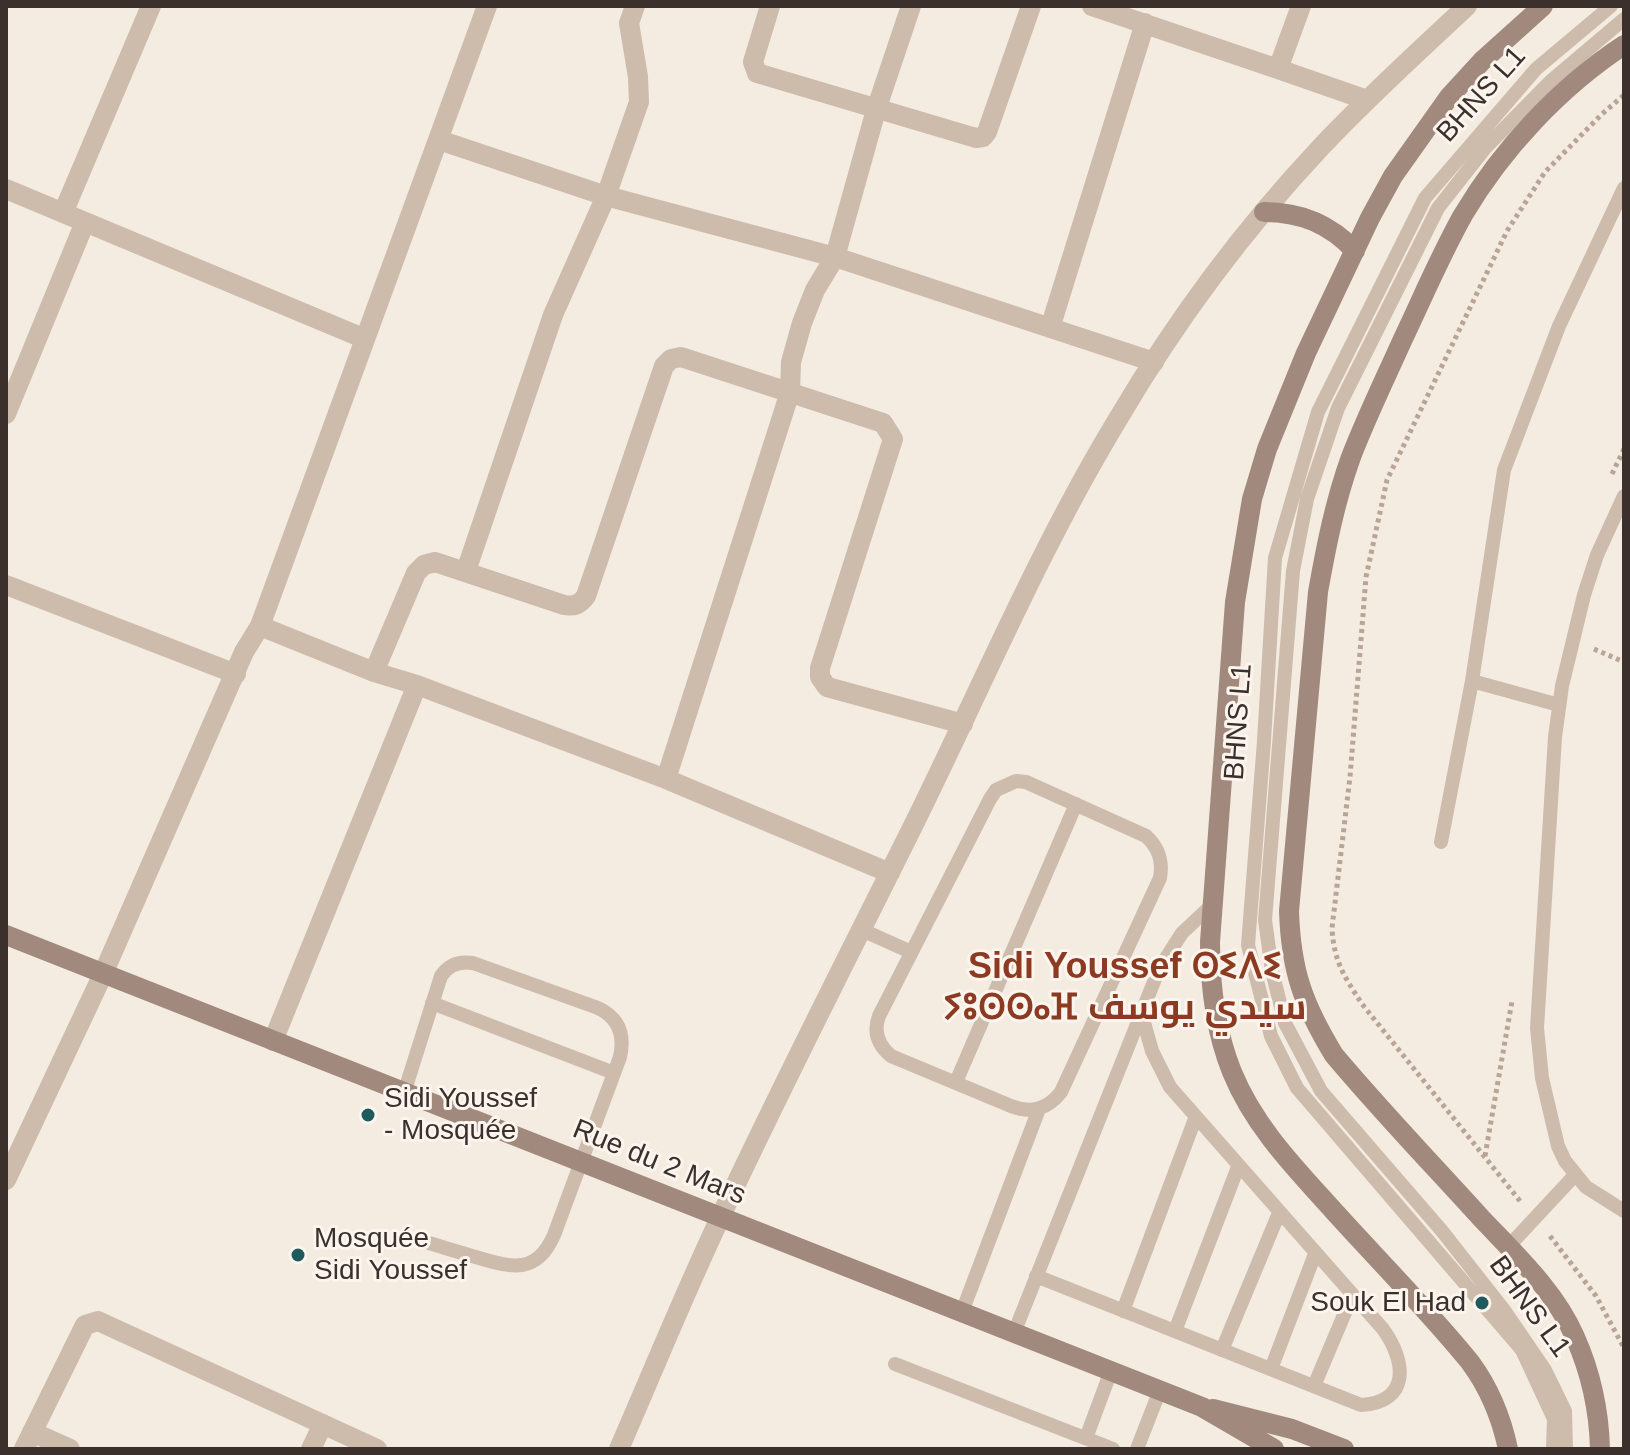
<!DOCTYPE html>
<meta charset="utf-8">
<style>
body{margin:0}
#map{position:relative;width:1630px;height:1455px;overflow:hidden;background:#f4ebe1;font-family:Helvetica,sans-serif}
canvas{display:block}
.frame{position:absolute;inset:0;border:8px solid #3b302b;pointer-events:none}
</style>
<div id="map">
<canvas width="1630" height="1455"></canvas>
<div class="frame"></div>
</div>
<script>
const context = document.querySelector('canvas').getContext('2d');
context.lineJoin = 'round';
function strokePath(path, color, width, dash) { context.strokeStyle = color; context.lineWidth = width; context.lineCap = dash ? 'butt' : 'round'; context.setLineDash(dash || []); context.stroke(path); }
function write(font, color, halo, rows, align = 'center') {
  context.font = font + ' Helvetica,Cairo,"Noto Sans Tifinagh",sans-serif'; context.lineWidth = 6; context.setLineDash([]); context.textBaseline = 'middle'; context.strokeStyle = halo; context.fillStyle = color; for (const [text, x, y, turn = 0] of rows) {
    context.save(); context.translate(x, y); context.rotate((+turn || 0) * Math.PI / 180); context.textAlign = isNaN(turn) ? turn : align; if (halo) context.strokeText(text, 0, 0); context.fillText(text, 0, 0); context.restore();
  }
}
const path = new Path2D(`
 M 1612,474 L 1624,449
 M 1594,649 L 1624,662
 M 1485,1156 L 1512,1001
 M 1520,1201 L 1362,1004 C 1344,976 1334,962 1332,928 L 1350,777 L 1366,577 L 1387,480 L 1507,231 L 1545,172 L 1602,114 L 1624,95
 M 1550,1236 L 1596,1296 L 1624,1348`);
const lane = new Path2D(`
 M 1624,496 L 1597,555 L 1584,595 L 1562,686 L 1555,737 L 1537,1028 L 1542,1078 L 1558,1146 L 1565,1161 L 1586,1187 L 1624,1211
 M 1559,705 L 1472,681 L 1504,470 L 1559,326 L 1624,188
 M 1016,781 L 1026,782 L 1146,836 C 1159,848 1163,861 1160,878 L 1061,1092 C 1048,1109 1031,1114 1011,1106 L 891,1056 C 878,1045 873,1032 879,1016 L 990,799 L 996,790 Z
 M 1441,842 L 1472,681
 M 862,930 L 911,952
 M 432,1003 L 614,1073
 M 956,1082 L 1076,804
 M 404,1093 L 441,976 C 449,964 460,961 473,963 L 598,1008 C 619,1018 625,1035 620,1057 L 554,1235 C 537,1274 513,1268 479,1258 C 462,1253 445,1248 429,1243
 M 1508,1247 L 1575,1175
 M 1036,1276 L 1361,1405 C 1411,1402 1406,1361 1383,1329 L 1170,1087 L 1152,1051 L 1141,1012
 M 1123,1311 L 1195,1119
 M 962,1312 L 1039,1109
 M 1175,1331 L 1238,1167
 M 1014,1333 L 1159,969 L 1182,933 L 1212,905
 M 1222,1350 L 1279,1213
 M 895,1364 L 1113,1449
 M 1271,1369 L 1315,1254
 M 1314,1386 L 1352,1296
 M 1086,1438 L 1111,1371
 M 1137,1449 L 1160,1390
 M 1553,1449 L 1554,1419 L 1522,1350 L 1297,1088 L 1271,1036 L 1248,945 L 1264,741 L 1275,558 L 1318,412 L 1425,198 L 1536,69 L 1611,6
 M 1566,1449 L 1565,1411 L 1545,1370 L 1504,1310 L 1442,1231 L 1321,1091 L 1285,1023 L 1272,971 L 1265,920 L 1293,571 L 1307,499 L 1338,408 L 1438,208 L 1486,147 L 1552,80 L 1624,19`);
const street = new Path2D(`
 M 770,6 L 753,62 L 757,73 L 976,138 L 983,137 L 987,132 L 1031,6
 M 1092,6 L 1278,69 L 1301,6
 M 1278,69 L 1367,100
 M 439,140 L 606,196 L 835,257 L 1154,362
 M 6,189 L 363,338
 M 63,213 L 151,6
 M 1050,328 L 1145,23
 M 6,414 L 85,222
 M 466,571 L 553,315 L 606,196 L 639,102 L 638,77 L 629,23 L 635,6
 M 6,585 L 236,674
 M 260,626 L 374,672 L 416,573 L 424,565 L 435,562 L 564,605 C 575,607 580,604 586,596 L 664,366 L 671,359 L 681,357 L 883,423 L 893,439 L 820,668 L 820,677 L 827,687 L 963,724
 M 374,672 L 417,685 L 666,779 L 890,873
 M 666,779 L 790,392 L 791,362 L 802,323 L 815,290 L 835,257 L 876,110 L 911,6
 M 273,1041 L 417,685
 M 6,1180 L 103,974 L 244,652 L 260,626 L 487,6
 M 32,1432 L 70,1449
 M 24,1449 L 85,1325 L 98,1321 L 377,1449
 M 311,1449 L 323,1424
 M 619,1449 C 653,1371 685,1292 721,1216 C 782,1085 848,957 912,828 C 980,691 1039,549 1118,419 C 1175,322 1244,229 1321,147 C 1367,98 1418,52 1467,6`);
const secondary = new Path2D(`
 M 1264,212 C 1301,212 1330,224 1355,251
 M 6,935 L 1202,1407 L 1274,1449
 M 1213,1409 L 1292,1429 L 1344,1449
 M 1508,1449 C 1501,1416 1490,1389 1470,1362 C 1427,1309 1378,1260 1332,1209 C 1294,1167 1254,1126 1232,1072 C 1215,1030 1210,987 1210,942 L 1235,602 L 1252,499 L 1267,449 L 1306,353 L 1370,218 L 1393,176 L 1449,97 L 1482,61 L 1543,6
 M 1600,1449 C 1599,1410 1591,1373 1575,1337 C 1555,1291 1515,1254 1481,1218 C 1432,1164 1381,1111 1334,1055 C 1303,1004 1291,971 1289,911 L 1318,592 C 1326,547 1335,501 1351,457 C 1366,418 1385,379 1402,341 C 1422,299 1440,256 1463,215 C 1502,149 1560,87 1624,45`);
const markers = [
 [368,1115,8,"#1f5a5e"],
 [298,1255,8,"#1f5a5e"],
 [1482,1303,8,"#1f5a5e"]
];
const streetNames = [
 ["BHNS L1",1482,95,-48],
 ["BHNS L1",1239,722,-86],
 ["Rue du 2 Mars",659,1163,22],
 ["BHNS L1",1529,1307,54]
];
const poiNames = [
 ["Sidi Youssef",384,1099],
 ["- Mosquée",384,1131],
 ["Mosquée",314,1239],
 ["Sidi Youssef",314,1271],
 ["Souk El Had",1466,1303,"right"]
];
const districtNames = [
 ["Sidi Youssef ⵙⵉⴷⵉ",1125,968],
 ["ⵢⵓⵙⵙⴰⴼ سيدي يوسف",1125,1009]
];
strokePath(path, '#b9a596', 5, [4, 4]);
strokePath(lane, '#cdbbac', 14);
strokePath(street, '#cdbbac', 20);
strokePath(secondary, '#a18a7d', 20);
for (const [x, y, r, color] of markers) { const dot = new Path2D(); dot.arc(x, y, r, 0, 2 * Math.PI); context.fillStyle = color; context.fill(dot); strokePath(dot, '#fbf5ee', 3); }
write('28px', '#3b302b', '#fbf5ee', streetNames);
write('28px', '#3b302b', '#fbf5ee', poiNames, 'left');
write('bold 36px', '#8c3b22', '#fbf5ee', districtNames);
</script>
